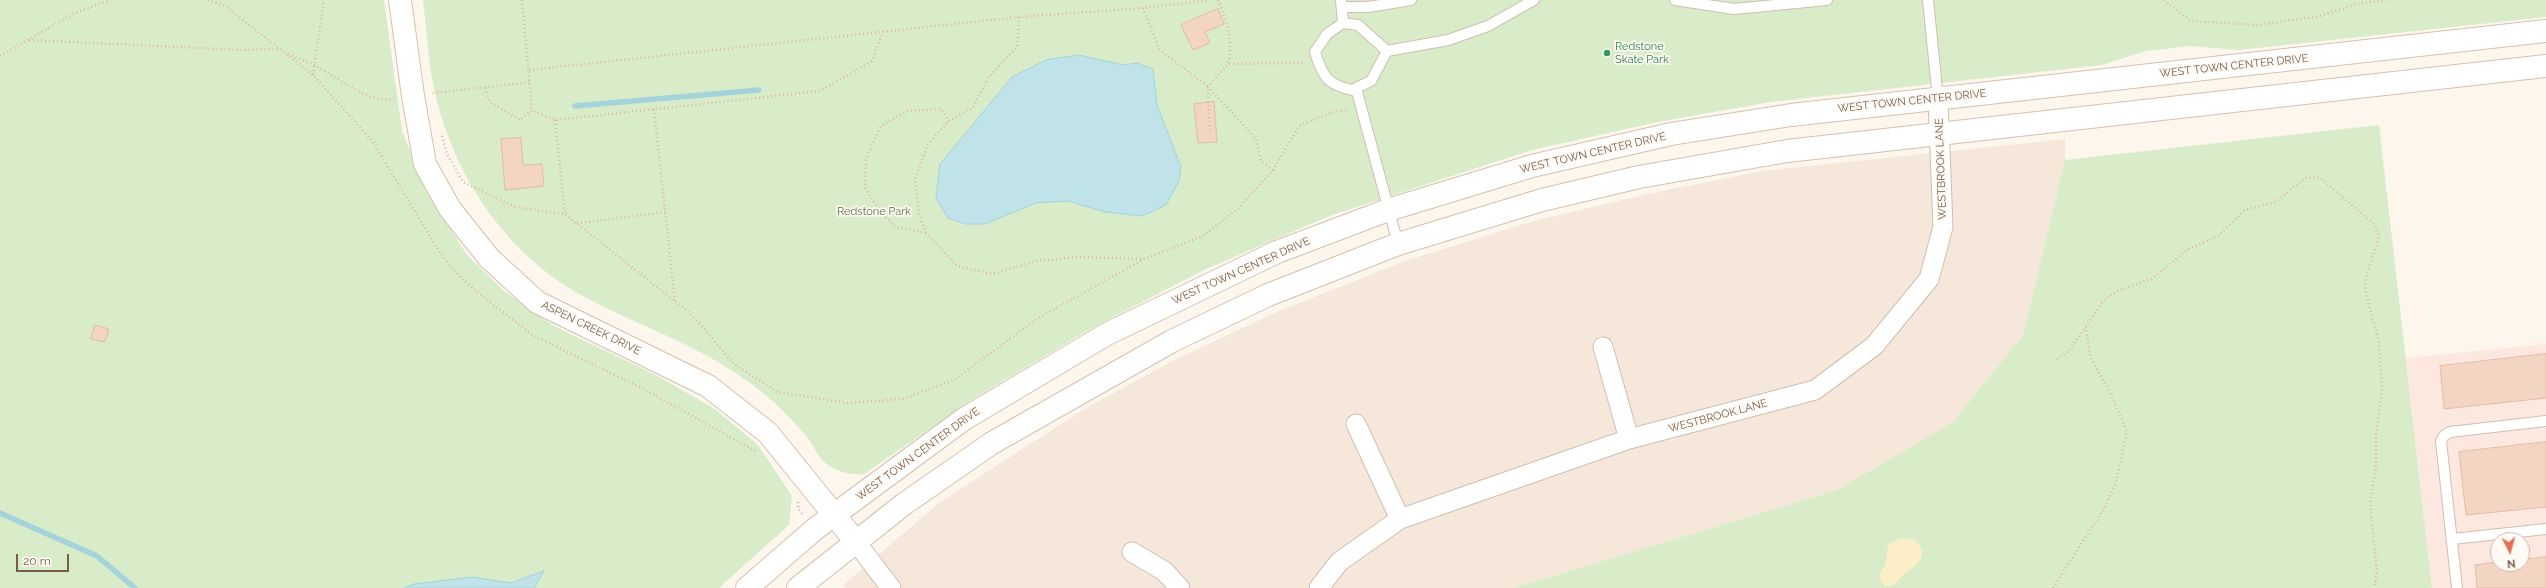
<!DOCTYPE html>
<style>
body{margin:0}
#map{position:relative;width:2546px;height:588px;overflow:hidden;background:#fdf6ec;font-family:Raleway,sans-serif}
canvas{display:block}
.north{position:absolute;left:2490px;top:532px;width:40px;height:40px;box-sizing:border-box;background:#fffaf3;border:1px solid #cabbb1;border-radius:50%;rotate:174deg;font-size:11px;font-weight:700;line-height:16px;text-align:center;color:#7a5c4d}
.north::after{content:'';display:block;margin:auto;width:14px;height:18px;background:#e76f51;clip-path:polygon(50% 0,100% 100%,50% 72%,0 100%)}
.scale{position:absolute;left:16px;top:554px;width:53px;height:18px;box-sizing:border-box;border:2px solid #7a5c4d;border-top:0;padding-left:5px;font-size:12px;line-height:14px;white-space:nowrap;color:#7a5c4d;-webkit-text-stroke:3px #fffaf3;paint-order:stroke}
</style>
<div id="map">
<canvas width="2546" height="588"></canvas>
<div class="north">N</div>
<div class="scale">20 m</div>
</div>
<script>
const context = document.querySelector('canvas').getContext('2d');
context.lineJoin = 'round';
function fillPath(path, color) { context.fillStyle = color; context.fill(path, 'evenodd'); }
function strokePath(path, color, width, dash) { context.strokeStyle = color; context.lineWidth = width; context.lineCap = dash ? 'butt' : 'round'; context.setLineDash(dash || []); context.stroke(path); }
function write(font, color, halo, rows, align = 'center') {
  context.font = font + ' Raleway,sans-serif'; context.lineWidth = 3.5; context.setLineDash([]); context.textBaseline = 'middle'; context.strokeStyle = halo; context.fillStyle = color; for (const [text, x, y, turn = 0] of rows) {
    context.save(); context.translate(x, y); context.rotate((+turn || 0) * Math.PI / 180); context.textAlign = isNaN(turn) ? turn : align; if (halo) context.strokeText(text, 0, 0); context.fillText(text, 0, 0); context.restore();
  }
}
const residential = new Path2D(`
 M 2065,139 L 2065,160 L 2023,335 L 1953,422 L 1837,490 L 1514,588 L 846,588 L 843,585 L 939,503 L 1081,411 L 1172,361 L 1279,311 L 1405,261 L 1537,220 L 1648,194 L 1762,171 Z`);
const commercial = new Path2D(`
 M 2546,344 L 2546,588 L 2432,588 L 2406,358 ZM 2498,540 L 2522,540 L 2522,564 L 2498,564 Z`);
const green = new Path2D(`
 M 0,0 L 384,0 L 402,131 L 426,191 L 467,255 L 504,291 L 554,326 L 654,374 L 715,409 L 758,445 L 792,496 L 789,525 L 719,588 L 0,588 Z
 M 423,0 L 2546,0 L 2546,17 L 2239,50 L 2190,46 L 2146,51 L 2102,65 L 1770,102 L 1658,122 L 1532,150 L 1332,215 L 1204,270 L 1090,329 L 976,397 L 864,474 C 853,475 837,472 828,465 C 819,459 813,445 807,437 C 788,415 767,394 743,378 C 695,344 637,325 585,297 C 509,257 456,180 436,97 C 428,65 427,32 423,0 Z
 M 2379,125 L 2432,588 L 1514,588 L 1837,490 L 1953,422 L 2023,335 L 2065,160 Z`);
const sand = new Path2D(`
 M 1902,538 C 1909,538 1915,539 1919,545 C 1932,563 1902,570 1896,584 L 1885,587 L 1879,578 C 1879,572 1884,569 1885,564 C 1890,549 1882,544 1902,538 Z`);
const water = new Path2D(`
 M 1079,55 L 1123,65 L 1137,63 L 1153,69 L 1157,105 L 1181,167 L 1179,181 L 1166,205 L 1142,216 L 1105,212 L 1068,201 L 1036,203 L 985,224 L 965,224 L 948,218 L 936,198 L 940,164 L 1012,77 L 1046,60 Z
 M 544,571 L 534,588 L 404,588 L 414,584 L 472,577 L 511,583 Z`);
const stream = new Path2D(`
 M 575,106 L 759,90
 M 0,513 L 97,556 L 135,588`);
const building = new Path2D(`
 M 1218,9 L 1224,24 L 1205,32 L 1210,43 L 1193,50 L 1181,25 Z
 M 1214,102 L 1217,142 L 1198,143 L 1194,104 Z
 M 521,138 L 523,165 L 542,164 L 544,186 L 505,190 L 501,139 Z
 M 95,325 L 109,329 L 105,342 L 91,339 Z
 M 2546,354 L 2546,398 L 2444,409 L 2440,366 Z
 M 2546,442 L 2546,507 L 2466,515 L 2459,452 Z
 M 2546,557 L 2546,588 L 2477,588 L 2475,565 L 2498,562 L 2522,564 L 2522,560 Z`);
const path = new Path2D(`
 M 208,0 L 225,6 L 313,75 L 373,142 L 440,253 L 462,279 L 487,300 L 534,336 L 642,388 L 757,452
 M 522,0 L 532,110
 M 1218,0 C 1227,22 1234,41 1228,64
 M 2164,0 L 2191,21 L 2258,25 L 2320,16 L 2360,3 L 2388,0
 M 1143,8 L 1159,49 L 1208,87 L 1210,133
 M 1019,17 L 1017,47 L 988,78 L 973,107 L 949,121 L 928,144 L 915,180 L 919,213 L 926,233 L 957,266 L 992,274 L 1036,261 L 1079,257 L 1144,259
 M 29,40 L 243,50 L 279,49
 M 288,54 C 297,58 306,61 314,65 C 339,77 366,103 394,99
 M 0,56 L 73,14 L 109,0
 M 529,70 L 1019,17 L 1143,8 L 1210,0
 M 313,75 L 324,0
 M 485,88 L 490,102 L 520,120 L 532,110 L 555,120 L 820,91 L 872,61 L 883,32
 M 433,93 L 531,82
 M 654,109 L 675,302
 M 555,120 L 565,214
 M 442,136 L 447,154 L 463,182 L 515,207 L 565,214 L 692,315 L 734,364 L 777,392 L 848,403 L 903,399 L 954,380 L 1035,320 L 1144,259 L 1203,236 L 1239,208 L 1273,170 L 1299,126 L 1332,112 L 1349,110
 M 1273,170 L 1261,161 L 1256,139 L 1208,87 L 1228,64 L 1302,63
 M 577,223 L 665,212
 M 926,233 L 896,227 L 882,214 L 865,188 L 866,158 L 881,126 L 907,111 L 941,109 L 949,121
 M 2057,359 L 2069,351 L 2102,303 L 2111,295 L 2119,290 L 2152,279 L 2187,250 L 2218,236 L 2245,210 L 2275,202 L 2305,178 L 2316,177 L 2323,180 L 2374,224 L 2379,237 L 2366,277 L 2365,290 L 2379,342 L 2382,391 L 2376,434 L 2376,465 L 2370,503 L 2377,572 L 2374,588
 M 798,502 L 798,508 L 803,515
 M 2053,588 L 2105,507 L 2116,482 L 2127,432 L 2112,397 L 2090,356 L 2086,327`);
const lane = new Path2D(`
 M 1341,0 L 1343,23 L 1327,34 L 1315,52 C 1323,79 1329,86 1357,91
 M 1675,0 L 1734,9 L 1827,0
 M 1928,0 L 1938,99
 M 1342,7 L 1368,7 L 1411,0
 M 1343,23 L 1358,25 L 1387,51
 M 1398,244 L 1356,88 L 1371,81 L 1387,51 L 1448,40 L 1488,26 L 1534,0
 M 2452,539 L 2546,529
 M 2457,588 L 2441,441 L 2444,436 L 2450,432 L 2546,421`);
const street = new Path2D(`
 M 1603,347 L 1629,439
 M 1356,424 L 1400,519
 M 856,542 L 891,588
 M 1132,552 L 1164,571 L 1180,588
 M 1319,588 L 1339,562 L 1400,519 L 1629,439 L 1815,390 L 1874,346 L 1929,279 L 1943,227 L 1938,99`);
const secondary = new Path2D(`
 M 400,0 L 413,96 L 425,164 L 450,209 L 489,258 L 537,302 L 708,386 L 768,433 L 856,542
 M 747,588 L 815,529 L 964,419 L 1107,334 L 1277,252 L 1388,210 L 1532,166 L 1671,134 L 1791,115 L 2546,31
 M 798,588 L 904,504 L 992,443 L 1172,341 L 1268,295 L 1398,244 L 1542,200 L 1639,177 L 1787,151 L 2546,66`);
const markers = [
 [1607,53,4,"#2e9e5b"]
];
const leisureNames = [
 ["Redstone",1615,47],
 ["Skate Park",1615,60]
];
const streetNames = [
 ["WEST TOWN CENTER DRIVE",2234,66,-6],
 ["WEST TOWN CENTER DRIVE",1912,101,-6],
 ["WEST TOWN CENTER DRIVE",1593,153,-13],
 ["WESTBROOK LANE",1941,169,-92],
 ["WEST TOWN CENTER DRIVE",1241,271,-24],
 ["ASPEN CREEK DRIVE",591,328,26],
 ["WESTBROOK LANE",1718,416,-15],
 ["WEST TOWN CENTER DRIVE",918,454,-36]
];
const parkNames = [
 ["Redstone Park",874,212]
];
fillPath(residential, '#f5e8da');
fillPath(commercial, '#fde8e0');
fillPath(green, '#d8ecc9');
fillPath(sand, '#fcefc7');
fillPath(water, '#bfe3e8');
strokePath(water, '#a5d3da', 1);
strokePath(stream, '#a5d3da', 5.5);
fillPath(building, '#f3d5c3');
strokePath(building, '#e6bba3', 1);
strokePath(lane, '#d1beb0', 12);
strokePath(street, '#d1beb0', 21);
strokePath(secondary, '#d6c0b0', 24);
strokePath(path, '#d9b8a5', 2.5, [1, 3]);
strokePath(lane, '#fff', 10);
strokePath(street, '#fff', 19);
strokePath(secondary, '#fff', 22);
for (const [x, y, r, color] of markers) { const dot = new Path2D(); dot.arc(x, y, r, 0, 2 * Math.PI); context.fillStyle = color; context.fill(dot); strokePath(dot, '#fffaf3', 1.5); }
write('11px', '#27864d', '#fffaf3', leisureNames, 'left');
write('11px', '#7a5c4d', '#fffaf3', streetNames);
write('11px', '#537a41', '#fffaf3', parkNames);
</script>
